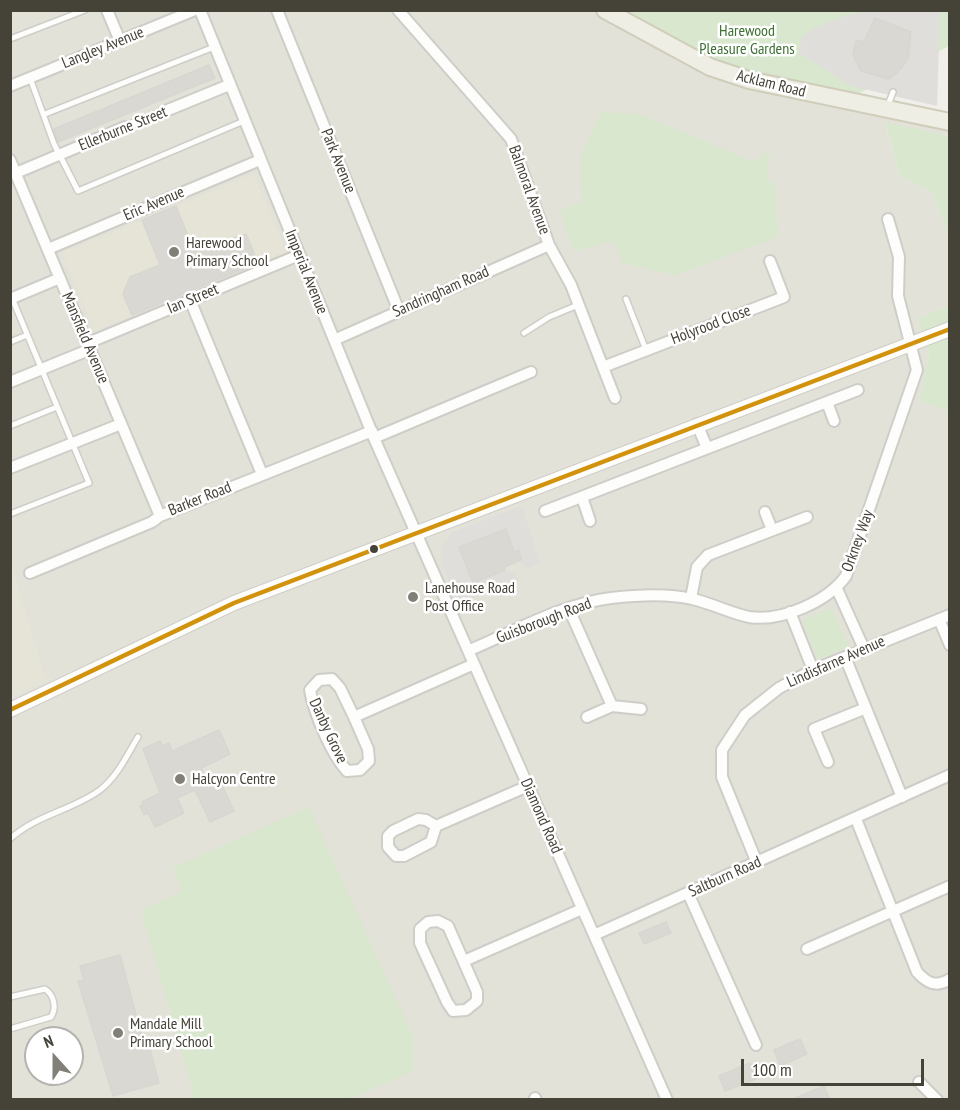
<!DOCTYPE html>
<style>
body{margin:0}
#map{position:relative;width:960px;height:1110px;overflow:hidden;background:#f0efea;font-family:"PT Sans Narrow",sans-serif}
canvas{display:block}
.frame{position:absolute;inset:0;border:12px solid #454238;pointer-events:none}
.north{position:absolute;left:24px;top:1026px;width:60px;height:60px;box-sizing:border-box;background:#fff;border:2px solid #b5b3af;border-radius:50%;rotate:339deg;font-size:16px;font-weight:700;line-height:24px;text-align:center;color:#454238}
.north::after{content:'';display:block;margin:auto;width:21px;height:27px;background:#817f76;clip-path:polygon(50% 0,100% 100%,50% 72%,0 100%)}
.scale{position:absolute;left:741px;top:1059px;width:183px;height:27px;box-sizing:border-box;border:3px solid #454238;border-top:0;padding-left:8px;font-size:18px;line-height:21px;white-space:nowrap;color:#454238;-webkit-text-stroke:4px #fff;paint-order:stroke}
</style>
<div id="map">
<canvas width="960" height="1110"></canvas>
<div class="frame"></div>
<div class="north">N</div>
<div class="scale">100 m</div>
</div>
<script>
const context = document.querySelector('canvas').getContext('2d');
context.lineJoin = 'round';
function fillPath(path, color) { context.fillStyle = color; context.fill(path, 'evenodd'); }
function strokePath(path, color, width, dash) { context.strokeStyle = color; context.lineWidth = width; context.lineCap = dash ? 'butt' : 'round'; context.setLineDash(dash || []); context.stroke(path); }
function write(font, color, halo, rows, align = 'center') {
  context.font = font + ' "PT Sans Narrow",sans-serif'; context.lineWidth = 5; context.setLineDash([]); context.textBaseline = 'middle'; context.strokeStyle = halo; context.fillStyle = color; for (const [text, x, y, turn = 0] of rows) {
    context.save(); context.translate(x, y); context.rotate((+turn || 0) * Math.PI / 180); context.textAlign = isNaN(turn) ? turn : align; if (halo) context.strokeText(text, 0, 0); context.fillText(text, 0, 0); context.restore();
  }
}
const residential = new Path2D(`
 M 10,11 L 623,11 L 712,60 L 790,84 L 949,122 L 949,136 L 885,123 L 900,176 L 932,192 L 948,234 L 949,250 L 949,305 L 917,319 L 929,354 L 921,399 L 950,411 L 949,1099 L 11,1099 ZM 36,1038 L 72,1038 L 72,1074 L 36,1074 Z`);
const education = new Path2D(`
 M 254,174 L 286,252 L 94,331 L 62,253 Z
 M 10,559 L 46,681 L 11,698 L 10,698 Z`);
const green = new Path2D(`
 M 623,11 L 949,11 L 949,46 L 852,97 L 790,84 L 712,60 Z
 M 601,112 L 640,114 L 754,162 L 765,153 L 770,154 L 767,177 L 776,189 L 778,237 L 676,275 L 623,263 L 614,241 L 574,251 L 560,211 L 582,202 L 580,158 Z
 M 885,122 L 949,136 L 949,250 L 948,234 L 932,192 L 900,176 Z
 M 949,305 L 949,411 L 920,400 L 929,354 L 917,319 Z
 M 832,608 L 849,647 L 818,659 L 802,620 Z
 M 309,807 L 414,1038 L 414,1071 L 349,1099 L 195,1099 L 141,910 L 182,892 L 173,868 Z`);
const parking = new Path2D(`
 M 915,10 L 940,11 L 937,106 L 851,86 L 799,53 L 802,37 L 815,28 L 847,15 L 871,11 Z
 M 522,506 L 540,563 L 524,570 L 519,551 L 514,552 L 506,529 L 487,537 L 473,583 L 505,570 L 515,573 L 517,581 L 458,603 L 441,564 L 442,545 L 453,532 Z`);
const building = new Path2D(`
 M 875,18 L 911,32 L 908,58 L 901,69 L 889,79 L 861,71 L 853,55 L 856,40 L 864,42 Z
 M 209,65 L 215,78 L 58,142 L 54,129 Z
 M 176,206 L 194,251 L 246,234 L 258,263 L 132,315 L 123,294 L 130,277 L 160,265 L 142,220 Z
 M 506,529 L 514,552 L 519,550 L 521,560 L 504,567 L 505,570 L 473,583 L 459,547 Z
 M 219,730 L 230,754 L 201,768 L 209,786 L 220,781 L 234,811 L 210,822 L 195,790 L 177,798 L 184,813 L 155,827 L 148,813 L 144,815 L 140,806 L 144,804 L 142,802 L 160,793 L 143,749 L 160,741 L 162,746 L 169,743 L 172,751 Z
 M 666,922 L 671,933 L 644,944 L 639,933 Z
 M 120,955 L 145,1048 L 149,1046 L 159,1083 L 113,1096 L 78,981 L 84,980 L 80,966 Z
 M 800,1039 L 807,1054 L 780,1066 L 774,1050 Z
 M 750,1063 L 756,1079 L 725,1091 L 719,1076 Z
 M 824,1086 L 830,1100 L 793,1100 L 793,1099 Z`);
const service = new Path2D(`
 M 10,39 L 85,10
 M 30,78 L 54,144 L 78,191 L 244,121
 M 888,105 L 893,92
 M 45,114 L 214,47
 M 626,299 L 646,350
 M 524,333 L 549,317 L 578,305
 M 10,342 L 27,335
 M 10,426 L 57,407
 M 10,514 L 89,483 L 12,298
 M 10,839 C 36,815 73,810 100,790 C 117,777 127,755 138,737
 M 10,997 L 45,989 C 54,995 57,1008 51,1017 L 10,1029`);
const pedestrian = new Path2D(`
 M 125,127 L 163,112`);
const minor = new Path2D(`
 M 107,10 L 120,41
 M 200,10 L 374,438 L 667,1100
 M 277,10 L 399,311
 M 398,10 L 511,139 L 549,245 L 571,285 L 615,398
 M 10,86 L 195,10
 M 163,112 L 229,85
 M 10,160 L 160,516
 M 16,173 L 125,127
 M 48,249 L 260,160
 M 10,299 L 60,278
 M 190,300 L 262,474
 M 334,340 L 549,245
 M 88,343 L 299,255
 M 603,367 L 784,297 L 770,261
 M 10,382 L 91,349
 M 827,402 L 834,421
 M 697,424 L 707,448
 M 374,438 L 531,372
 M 10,468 L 121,424
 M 582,497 L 590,521
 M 545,511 L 858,390
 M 765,512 L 772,530
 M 30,573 L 152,522 L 160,516 L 372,431
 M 837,589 L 864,649
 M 691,598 L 697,567 L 708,555 L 807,517
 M 569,609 L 612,706
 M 790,612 L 813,670
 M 939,619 L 950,645
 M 470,650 C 515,631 562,604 611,598 C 637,595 667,593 692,599 C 711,603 730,613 749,617 C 781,622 827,602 846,576 L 917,370 L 898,296 L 899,257 L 888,219
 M 845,657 L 902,797
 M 354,717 L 368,749 L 369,761 L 360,770 L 347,771 C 331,754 314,713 310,690 L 319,680 L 332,679 L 340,688 L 354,717 L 474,664
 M 587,717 L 612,706 L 641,709
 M 828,762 L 814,729 L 866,708
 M 418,819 L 426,820 L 436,826 L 431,842 L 404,856 L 396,856 L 388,847 L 388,836 L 393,831 Z
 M 856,819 L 917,972 C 927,983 936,988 950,979
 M 436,826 L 528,786
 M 757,863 L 722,777 L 722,750 L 745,715 L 779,688 L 813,670 L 950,615
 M 688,893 L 756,1045
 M 438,921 L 448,926 L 477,992 L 477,1001 L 466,1010 L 453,1011 L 447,1002 L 420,943 L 420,929 L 428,922 Z
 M 594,935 L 950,775
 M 807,949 L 950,886
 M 464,961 L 582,909
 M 919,1082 L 937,1100
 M 535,1098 L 536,1100`);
const tertiary = new Path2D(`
 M 10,710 L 234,603 L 950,329`);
const primary = new Path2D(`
 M 605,10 L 710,67 L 749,80 L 950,122`);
const bus1 = new Path2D(`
 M 10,710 L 234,603 L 950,329`);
const markers = [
 [174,252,6,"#817f76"],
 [374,549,5,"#454238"],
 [413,597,6,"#817f76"],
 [180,779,6,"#817f76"],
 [118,1033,6,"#817f76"]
];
const parkNames = [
 ["Harewood",747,31],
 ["Pleasure Gardens",747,49]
];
const streetNames = [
 ["Langley Avenue",103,48,-22],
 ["Acklam Road",771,84,14],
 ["Ellerburne Street",123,129,-22],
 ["Park Avenue",338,161,68],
 ["Balmoral Avenue",529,190,70],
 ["Eric Avenue",154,204,-23],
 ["Imperial Avenue",306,272,68],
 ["Sandringham Road",441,292,-24],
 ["Ian Street",193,299,-23],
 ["Holyrood Close",711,325,-21],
 ["Mansfield Avenue",85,338,67],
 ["Barker Road",200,499,-22],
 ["Orkney Way",858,541,-70],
 ["Guisborough Road",544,621,-21],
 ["Lindisfarne Avenue",836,662,-24],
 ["Danby Grove",328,731,65],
 ["Diamond Road",541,816,66],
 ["Saltburn Road",725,877,-24]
];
const poiNames = [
 ["Harewood",186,243],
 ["Primary School",186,261],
 ["Lanehouse Road",425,588],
 ["Post Office",425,606],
 ["Halcyon Centre",192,779],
 ["Mandale Mill",130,1024],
 ["Primary School",130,1042]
];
fillPath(residential, '#e3e2d9');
fillPath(education, '#e5e4d7');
fillPath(green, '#d8e7cd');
fillPath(parking, '#dfdeda');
fillPath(building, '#d9d8d3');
strokePath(building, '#d8d6d0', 1.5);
strokePath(service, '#cecdc8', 8);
strokePath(pedestrian, '#cecdc8', 10);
strokePath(minor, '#cecdc8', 14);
strokePath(tertiary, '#cecdc8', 16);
strokePath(primary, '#d0cdba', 20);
strokePath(service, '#fdfdfc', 5);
strokePath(pedestrian, '#fdfdfc', 8);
strokePath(minor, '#fdfdfc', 10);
strokePath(tertiary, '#fdfdfc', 14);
strokePath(primary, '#efeee5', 16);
strokePath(bus1, '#d3920b', 4.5);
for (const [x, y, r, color] of markers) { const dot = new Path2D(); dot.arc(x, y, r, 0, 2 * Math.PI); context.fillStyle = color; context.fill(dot); strokePath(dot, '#fff', 2); }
write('16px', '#3d7032', '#fff', parkNames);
write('16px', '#454238', '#fff', streetNames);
write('16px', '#454238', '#fff', poiNames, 'left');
</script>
